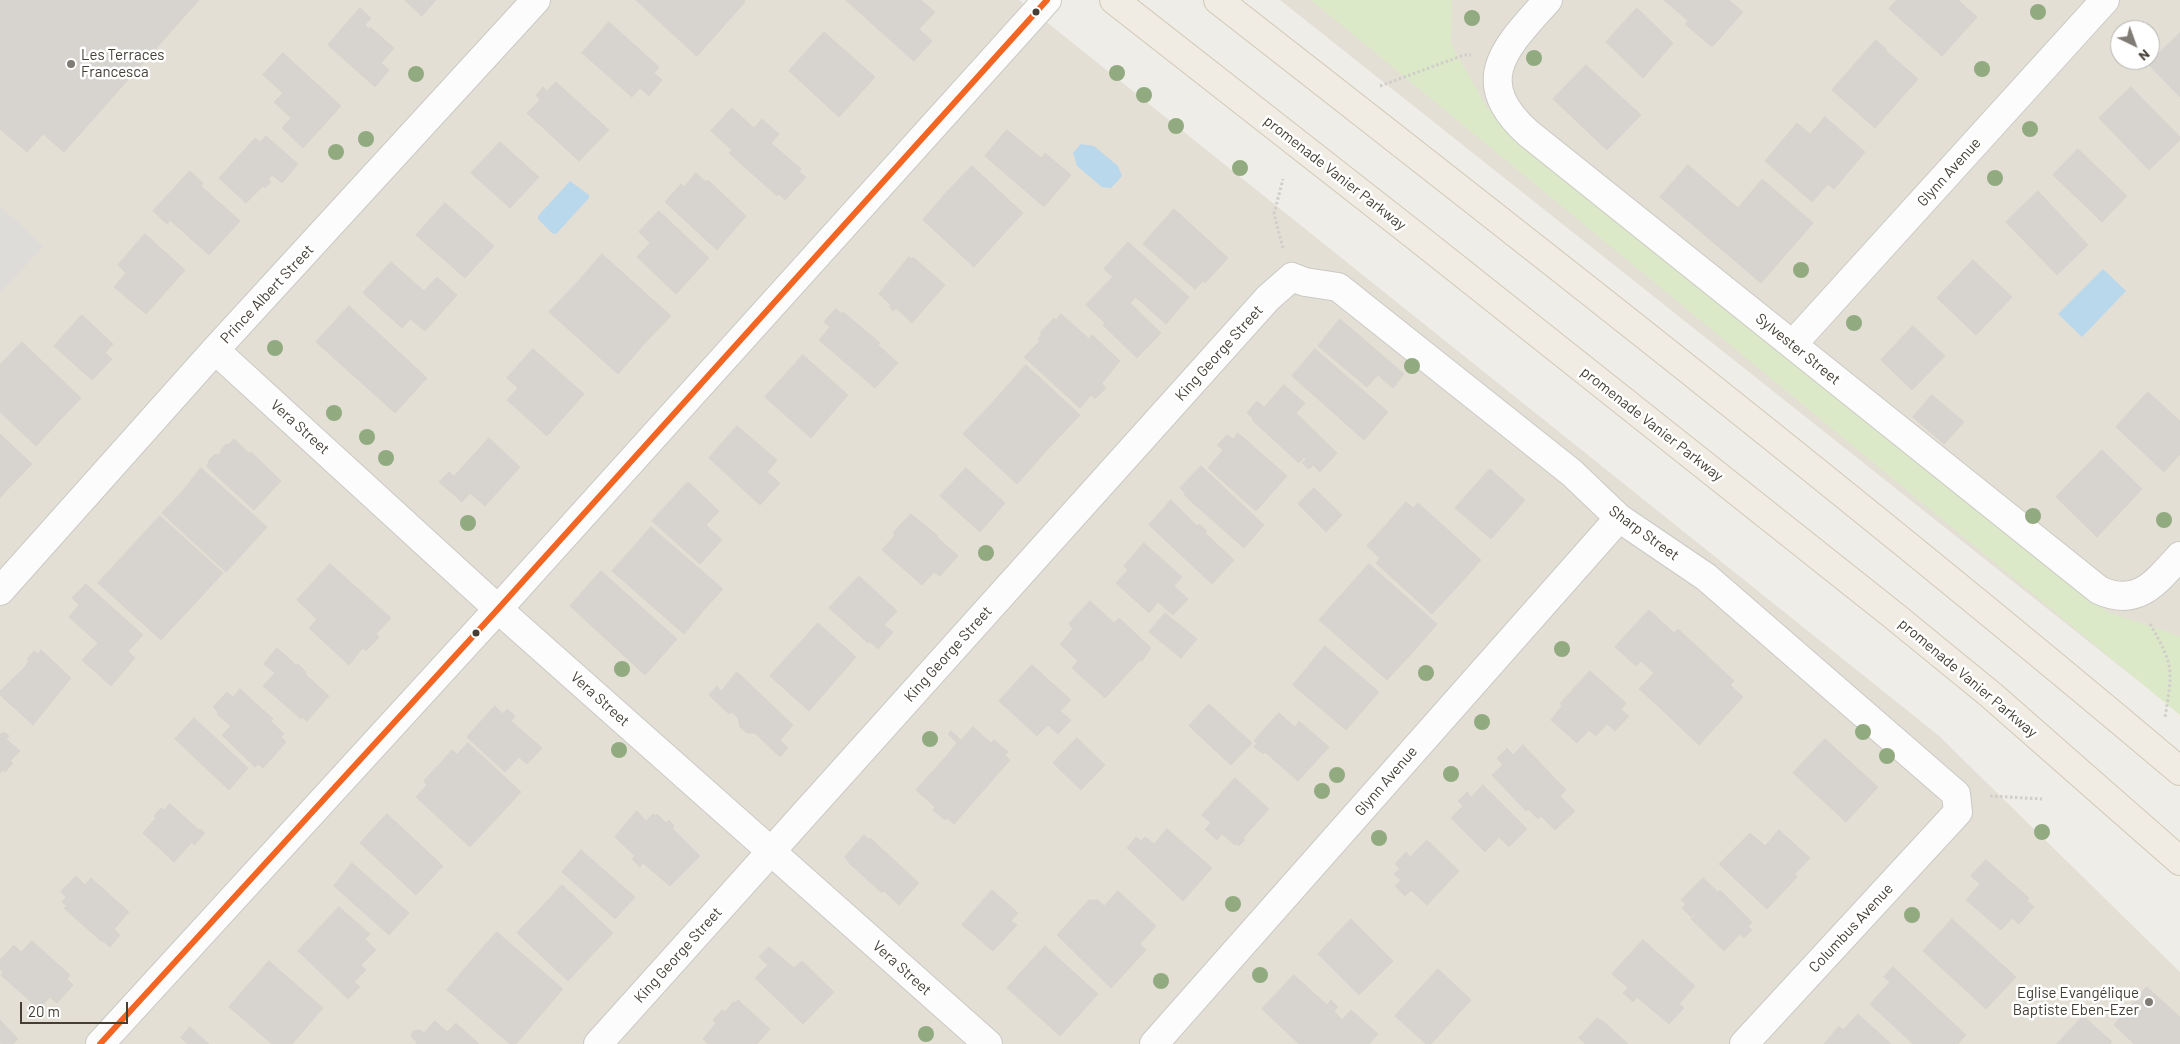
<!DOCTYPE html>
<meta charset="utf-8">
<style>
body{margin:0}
#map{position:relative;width:2180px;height:1044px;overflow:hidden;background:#efede8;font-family:Barlow,sans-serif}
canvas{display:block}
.north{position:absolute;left:2110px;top:20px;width:50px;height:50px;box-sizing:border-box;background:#fff;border:1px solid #b4b2ae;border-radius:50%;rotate:138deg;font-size:14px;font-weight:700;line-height:20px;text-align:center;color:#443e35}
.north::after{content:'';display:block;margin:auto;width:18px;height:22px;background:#807b74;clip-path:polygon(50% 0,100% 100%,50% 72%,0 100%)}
.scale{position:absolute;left:20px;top:1002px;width:108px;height:22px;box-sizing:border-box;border:2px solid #443e35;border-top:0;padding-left:6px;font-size:15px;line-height:18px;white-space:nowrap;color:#443e35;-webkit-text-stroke:4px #fff;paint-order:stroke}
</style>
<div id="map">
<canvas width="2180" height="1044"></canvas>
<div class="north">N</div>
<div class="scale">20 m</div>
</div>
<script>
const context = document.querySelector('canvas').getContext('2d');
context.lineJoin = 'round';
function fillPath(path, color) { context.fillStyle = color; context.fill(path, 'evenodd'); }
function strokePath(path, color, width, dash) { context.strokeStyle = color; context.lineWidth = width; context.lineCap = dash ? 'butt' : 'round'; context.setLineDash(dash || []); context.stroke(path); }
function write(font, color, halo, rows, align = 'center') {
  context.font = font + ' Barlow,sans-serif'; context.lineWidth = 5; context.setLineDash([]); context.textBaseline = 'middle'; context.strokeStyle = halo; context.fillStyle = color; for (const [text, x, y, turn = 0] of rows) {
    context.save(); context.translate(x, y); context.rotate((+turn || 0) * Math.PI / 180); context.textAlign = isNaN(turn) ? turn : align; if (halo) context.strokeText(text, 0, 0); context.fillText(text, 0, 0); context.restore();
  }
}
const residential = new Path2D(`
 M 0,0 L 1019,0 L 1938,735 L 2180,972 L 2180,1044 L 0,1044 Z
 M 1280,0 L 2180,0 L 2180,714 ZM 2120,30 L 2150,30 L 2150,60 L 2120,60 Z`);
const green = new Path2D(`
 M 1311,0 L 1452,0 L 1451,44 L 1487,108 L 2107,612 L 2180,636 L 2180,715 Z`);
const parking = new Path2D(`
 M 0,207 L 21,225 L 43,247 L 0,292 Z`);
const water = new Path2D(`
 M 1081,144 L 1094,146 L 1118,166 L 1122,176 L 1111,188 L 1102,187 L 1077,166 L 1073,153 Z
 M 570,181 L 589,195 L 589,198 L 556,234 L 552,233 L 538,219 L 538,216 Z
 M 2103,269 L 2126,291 L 2082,337 L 2058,314 Z`);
const building = new Path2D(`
 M 0,0 L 199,0 L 64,152 L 43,134 L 27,152 L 0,129 Z
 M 405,0 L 436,0 L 422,16 Z
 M 636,0 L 688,0 L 721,29 L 697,56 Z
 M 688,0 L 744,0 L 745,2 L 721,29 Z
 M 846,0 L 921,0 L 935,12 L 919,29 L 932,41 L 914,61 Z
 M 1664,0 L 1729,0 L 1743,12 L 1712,47 L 1685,24 L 1688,21 Z
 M 1897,0 L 1958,0 L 1977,17 L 1942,56 L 1889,9 Z
 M 360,8 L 371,18 L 365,25 L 369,29 L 370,27 L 394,48 L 381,63 L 389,70 L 375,87 L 328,45 Z
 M 1637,8 L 1673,43 L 1643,78 L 1606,42 Z
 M 609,22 L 659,67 L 654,73 L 662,80 L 649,96 L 640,88 L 632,97 L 582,53 Z
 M 824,32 L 875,77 L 839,117 L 789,71 Z
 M 2180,33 L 2180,97 L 2148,64 Z
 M 1876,40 L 1886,49 L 1885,50 L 1918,79 L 1875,128 L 1832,90 Z
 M 283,53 L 341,106 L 303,148 L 282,128 L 291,118 L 274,102 L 283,93 L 263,75 Z
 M 1586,65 L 1641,115 L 1607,150 L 1553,99 Z
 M 556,82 L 609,130 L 579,161 L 527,113 L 540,100 L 536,95 L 543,87 L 547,91 Z
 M 2131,87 L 2180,137 L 2180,140 L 2149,170 L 2099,118 Z
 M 732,108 L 754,128 L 762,119 L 779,134 L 771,143 L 801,169 L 799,172 L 806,177 L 785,200 L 779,194 L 777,196 L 729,153 L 732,150 L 711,131 Z
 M 1825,117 L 1865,152 L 1834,189 L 1828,184 L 1812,202 L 1765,161 L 1797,123 L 1810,134 Z
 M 1007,130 L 1041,158 L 1045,153 L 1071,175 L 1044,207 L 985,156 Z
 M 266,136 L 298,164 L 282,183 L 272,175 L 268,179 L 271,182 L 265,188 L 263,186 L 246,203 L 219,178 L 255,138 L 260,142 Z
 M 500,142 L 539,177 L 510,208 L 471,173 Z
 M 2078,149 L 2127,196 L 2102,222 L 2053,175 Z
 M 1688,165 L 1738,208 L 1762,179 L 1813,223 L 1761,283 L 1660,197 Z
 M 972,166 L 1023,213 L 999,239 L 947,192 Z
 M 190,171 L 203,183 L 201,186 L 240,221 L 209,255 L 170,220 L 167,224 L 153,211 Z
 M 696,173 L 706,182 L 708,180 L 746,216 L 717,250 L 665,202 L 681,184 L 684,187 Z
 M 2038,191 L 2088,245 L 2057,275 L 2006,222 Z
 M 947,192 L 999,239 L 974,267 L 923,220 Z
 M 445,203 L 494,246 L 465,278 L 416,235 Z
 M 1174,209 L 1228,258 L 1205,283 L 1203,281 L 1195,289 L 1143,244 Z
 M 659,211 L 709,258 L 676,294 L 637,257 L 650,243 L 639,232 Z
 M 145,234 L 185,270 L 146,314 L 114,287 L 126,273 L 118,265 Z
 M 1128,242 L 1189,297 L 1166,324 L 1104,269 Z
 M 602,254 L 671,316 L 644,344 L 577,283 Z
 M 909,257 L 912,259 L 913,257 L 945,285 L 912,323 L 896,308 L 893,311 L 889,307 L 891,305 L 879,294 Z
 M 1973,260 L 2012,297 L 1976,335 L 1937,298 Z
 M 391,262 L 424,291 L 437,277 L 457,295 L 425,331 L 410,319 L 402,328 L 363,293 Z
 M 1113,277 L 1135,298 L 1130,303 L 1161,333 L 1137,358 L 1103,325 L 1105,323 L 1086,305 Z
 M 577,283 L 644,344 L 618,374 L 549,312 Z
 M 349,306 L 427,378 L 395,413 L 316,342 Z
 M 836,309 L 842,314 L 843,312 L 880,343 L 878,345 L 898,363 L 875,388 L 819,340 L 830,327 L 824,322 Z
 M 1061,314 L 1089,339 L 1092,335 L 1120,361 L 1102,383 L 1106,388 L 1095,399 L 1091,395 L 1080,408 L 1024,357 L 1040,341 L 1038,339 L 1042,334 L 1040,333 L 1054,318 L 1056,320 Z
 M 82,315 L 113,344 L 105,353 L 112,359 L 92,380 L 54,346 Z
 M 1340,319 L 1404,374 L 1393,388 L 1378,375 L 1367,387 L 1318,346 Z
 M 1913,326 L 1945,356 L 1912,390 L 1881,360 Z
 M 22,342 L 81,398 L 59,421 L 0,365 Z
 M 533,349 L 584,394 L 547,436 L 507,400 L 518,388 L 507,378 Z
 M 1315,349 L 1388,412 L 1364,440 L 1292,376 Z
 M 803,355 L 848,395 L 811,438 L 765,397 Z
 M 0,365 L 59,421 L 36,446 L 0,412 Z
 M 1026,365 L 1080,415 L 1048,449 L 995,400 Z
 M 1284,385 L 1305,403 L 1296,413 L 1337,453 L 1320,472 L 1313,465 L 1309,469 L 1302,463 L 1306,459 L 1304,457 L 1299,463 L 1252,420 L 1254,419 L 1247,413 L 1257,401 L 1264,407 Z
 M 2148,392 L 2180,421 L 2180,454 L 2164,472 L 2116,427 Z
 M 1932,395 L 1964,422 L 1944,444 L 1913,417 Z
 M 995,400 L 1048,449 L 1017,484 L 963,434 Z
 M 737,426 L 777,460 L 767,472 L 780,483 L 760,505 L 709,458 Z
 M 1238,433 L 1287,476 L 1256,511 L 1208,468 L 1223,450 L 1217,445 L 1227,435 L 1233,439 Z
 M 0,434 L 32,464 L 7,490 L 0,483 Z
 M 489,438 L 520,467 L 485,506 L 470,493 L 462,502 L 439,482 L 449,472 L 454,476 Z
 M 234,439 L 250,454 L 251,452 L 281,481 L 254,510 L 207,467 L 209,460 L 215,454 L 217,455 L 220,454 L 222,452 L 220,451 L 226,444 L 228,445 Z
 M 2102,450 L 2142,489 L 2097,537 L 2056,497 Z
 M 1201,466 L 1264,525 L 1244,548 L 1184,495 L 1186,494 L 1180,488 Z
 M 201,468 L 267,527 L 247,549 L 183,491 Z
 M 966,468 L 1005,503 L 980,532 L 940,496 Z
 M 1490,469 L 1525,500 L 1491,539 L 1455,508 Z
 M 688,482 L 719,511 L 706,525 L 722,540 L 700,564 L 652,521 Z
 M 0,483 L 7,490 L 0,498 Z
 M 1314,488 L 1342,515 L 1326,532 L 1298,504 Z
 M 183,491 L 247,549 L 226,572 L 162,513 Z
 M 1171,500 L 1197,526 L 1199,524 L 1207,531 L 1205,533 L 1234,560 L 1212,584 L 1149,525 Z
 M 1406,502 L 1413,508 L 1418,503 L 1481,560 L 1458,586 L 1388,523 Z
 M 911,514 L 938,536 L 937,537 L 958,556 L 940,576 L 934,572 L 922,585 L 882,550 L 895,535 L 893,533 Z
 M 160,516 L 223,573 L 161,640 L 98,583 Z
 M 1388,523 L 1458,586 L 1432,614 L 1376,563 L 1380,558 L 1367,546 Z
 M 651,527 L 723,589 L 703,611 L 632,549 Z
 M 1144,543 L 1182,577 L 1174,586 L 1188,599 L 1173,615 L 1158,602 L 1149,613 L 1116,583 L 1128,570 L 1124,566 Z
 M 632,549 L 703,611 L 684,634 L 612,571 Z
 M 330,564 L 391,618 L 376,634 L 379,637 L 366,651 L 363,648 L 361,650 L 349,665 L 309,628 L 317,619 L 297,600 Z
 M 1369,564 L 1437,624 L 1413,652 L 1344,592 Z
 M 601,571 L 677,639 L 645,675 L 570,606 Z
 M 859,576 L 897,611 L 884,625 L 893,632 L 878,649 L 869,641 L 868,643 L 829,608 Z
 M 86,584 L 143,635 L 128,651 L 135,658 L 111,686 L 82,660 L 98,643 L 69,617 L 79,605 L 72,598 Z
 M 1344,592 L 1413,652 L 1387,680 L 1319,620 Z
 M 1090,601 L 1114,623 L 1119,618 L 1151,648 L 1142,661 L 1140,660 L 1105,698 L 1072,668 L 1078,661 L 1060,644 L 1073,629 L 1069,624 Z
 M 1649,610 L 1674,633 L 1678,629 L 1704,653 L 1659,707 L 1639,689 L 1654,673 L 1641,661 L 1636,666 L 1615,647 Z
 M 1165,613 L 1197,639 L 1181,658 L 1149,632 Z
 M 818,623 L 856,657 L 809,711 L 770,676 Z
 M 1325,646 L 1379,692 L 1346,730 L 1293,685 Z
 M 277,648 L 296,665 L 298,664 L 306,672 L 305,674 L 329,696 L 307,721 L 302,717 L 301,719 L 263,686 L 275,673 L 264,664 Z
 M 41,650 L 71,678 L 33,725 L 0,695 L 0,691 L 24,668 L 29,661 L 27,659 L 34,651 L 38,654 Z
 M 1704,653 L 1734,681 L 1730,685 L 1743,697 L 1699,745 L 1659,707 Z
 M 1032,665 L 1071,700 L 1060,711 L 1071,720 L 1058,734 L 1048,725 L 1037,736 L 999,701 Z
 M 1590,671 L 1626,703 L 1621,710 L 1629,716 L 1615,731 L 1607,724 L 1596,736 L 1589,730 L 1577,743 L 1551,720 L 1562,706 L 1560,704 Z
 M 737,672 L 793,725 L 780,740 L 788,748 L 780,757 L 755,733 L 747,733 L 740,727 L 738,718 L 732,712 L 729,714 L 709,695 L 717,686 L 721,691 Z
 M 240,689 L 273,719 L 271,721 L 284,734 L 281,737 L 286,742 L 263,768 L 258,764 L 255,767 L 222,735 L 231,726 L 217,714 L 218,712 L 213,707 L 227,692 L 233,697 Z
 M 1209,704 L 1252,743 L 1231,765 L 1189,726 Z
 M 495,706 L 503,714 L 507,709 L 515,716 L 511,721 L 542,748 L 527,764 L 519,757 L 505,772 L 467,737 Z
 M 1279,713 L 1295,727 L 1299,721 L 1329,747 L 1298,781 L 1265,752 L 1263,754 L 1254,747 L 1257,743 L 1254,741 Z
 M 194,718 L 248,768 L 229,790 L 175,739 Z
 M 973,727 L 991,743 L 994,740 L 1008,752 L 1005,755 L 1010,760 L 982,792 L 944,759 L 957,743 L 948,734 L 951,731 L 961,740 Z
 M 4,732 L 9,736 L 6,739 L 20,751 L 10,761 L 13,763 L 5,772 L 3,770 L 0,773 L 0,733 L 2,734 Z
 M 1077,738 L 1105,765 L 1081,790 L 1053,763 Z
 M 1825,739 L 1878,787 L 1846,822 L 1793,773 Z
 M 468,743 L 521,792 L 497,818 L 438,766 L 452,750 L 457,754 Z
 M 1523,745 L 1566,790 L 1560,796 L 1575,811 L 1555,830 L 1541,816 L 1538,819 L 1528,809 L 1526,811 L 1492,775 L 1503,765 L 1497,758 L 1507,748 L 1513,755 Z
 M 944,759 L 982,792 L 954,824 L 947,818 L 945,820 L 933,810 L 935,807 L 916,790 Z
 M 438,766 L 497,818 L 470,847 L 416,797 L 427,785 L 424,781 Z
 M 1235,778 L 1269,809 L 1243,838 L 1245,840 L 1239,846 L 1237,844 L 1235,845 L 1222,834 L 1217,840 L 1205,829 L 1211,823 L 1202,815 Z
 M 1483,785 L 1527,829 L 1509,847 L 1499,837 L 1485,852 L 1451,818 L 1463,806 L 1458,801 L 1467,792 L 1471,797 Z
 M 170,804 L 199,830 L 200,829 L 205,833 L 194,845 L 192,842 L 174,862 L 143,833 L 156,818 L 154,816 L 161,808 L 164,810 Z
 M 637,811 L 646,821 L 653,814 L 655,816 L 657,814 L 666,823 L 669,820 L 674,826 L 672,828 L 700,856 L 670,886 L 643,863 L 640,867 L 632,859 L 635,856 L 615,837 Z
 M 387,814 L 443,866 L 416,895 L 360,843 Z
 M 1167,829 L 1212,868 L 1183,901 L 1127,848 L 1136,837 L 1141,841 L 1145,837 L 1154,844 Z
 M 1779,830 L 1810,858 L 1795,874 L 1797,877 L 1767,909 L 1719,864 L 1750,833 L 1765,846 Z
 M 864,835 L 869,840 L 870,838 L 919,883 L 899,905 L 884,891 L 882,893 L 849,863 L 845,857 Z
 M 1427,840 L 1459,871 L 1427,905 L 1411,890 L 1405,896 L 1395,886 L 1401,880 L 1394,874 L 1400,869 L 1395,864 L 1406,852 L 1410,857 Z
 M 581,850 L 635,897 L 615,919 L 562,872 Z
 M 1986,860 L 2029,898 L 2027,901 L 2034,907 L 2019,924 L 2012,918 L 2001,930 L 1966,900 L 1980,884 L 1971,876 Z
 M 352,863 L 409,913 L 389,935 L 334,886 Z
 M 76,876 L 85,885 L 91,878 L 129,912 L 114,929 L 120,935 L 110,947 L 102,940 L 102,942 L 64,908 L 67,906 L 62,902 L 66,897 L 61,892 Z
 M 1703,878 L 1718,892 L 1720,890 L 1752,922 L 1748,927 L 1752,930 L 1744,938 L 1740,934 L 1724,951 L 1691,919 L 1696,914 L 1695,913 L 1691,917 L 1682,908 L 1686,904 L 1681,900 Z
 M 562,885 L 613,933 L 591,956 L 540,909 Z
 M 992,890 L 1018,913 L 1011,921 L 1017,925 L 993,951 L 962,925 Z
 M 1118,891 L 1156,926 L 1140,944 L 1146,950 L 1111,988 L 1057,935 L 1089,900 L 1098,900 L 1104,906 Z
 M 339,907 L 370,934 L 365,939 L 376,950 L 361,965 L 366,970 L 354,982 L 360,987 L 348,999 L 298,951 Z
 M 540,909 L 591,956 L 568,981 L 517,933 Z
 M 1351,919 L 1393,961 L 1359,995 L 1318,954 Z
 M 1952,919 L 2016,977 L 1986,1009 L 1923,951 Z
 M 497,932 L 563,989 L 538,1018 L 472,960 Z
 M 1643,940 L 1695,986 L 1679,1004 L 1684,1008 L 1669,1024 L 1637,997 L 1633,1002 L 1623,993 L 1628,988 L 1612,974 Z
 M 32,941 L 70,975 L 67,979 L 73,985 L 57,1003 L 50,997 L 39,1009 L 1,975 L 3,972 L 0,969 L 0,960 L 14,945 L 21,952 Z
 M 1045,946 L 1098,994 L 1060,1036 L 1007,988 Z
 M 769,947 L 794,968 L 802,961 L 834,992 L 803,1024 L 755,978 L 768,965 L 759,957 Z
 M 472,960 L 538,1018 L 516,1044 L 510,1044 L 447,990 Z
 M 269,961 L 323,1008 L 292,1044 L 272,1044 L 229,1007 Z
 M 1893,967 L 1966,1035 L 1958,1044 L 1913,1044 L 1870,1004 L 1890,982 L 1884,977 Z
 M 1438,969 L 1471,1000 L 1431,1044 L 1426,1044 L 1395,1016 Z
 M 1294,975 L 1327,1005 L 1331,1000 L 1338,1007 L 1334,1011 L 1342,1020 L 1351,1010 L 1378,1034 L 1369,1044 L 1299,1044 L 1262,1009 Z
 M 2147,987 L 2180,1017 L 2180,1044 L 2134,1044 L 2114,1025 Z
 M 738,1000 L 770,1029 L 757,1044 L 708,1044 L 703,1039 L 716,1023 L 713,1020 L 722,1010 L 725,1012 L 734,1001 L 736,1003 Z
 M 1858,1014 L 1891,1044 L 1824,1044 L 1839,1026 L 1843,1030 Z
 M 2083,1016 L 2112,1042 L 2110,1044 L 2057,1044 Z
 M 1597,1018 L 1604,1022 L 1628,1044 L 1584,1044 L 1585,1043 L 1579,1038 Z
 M 0,1020 L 18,1039 L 13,1044 L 0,1043 Z
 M 435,1021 L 447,1032 L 456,1023 L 479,1044 L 416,1044 L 417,1042 L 411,1037 L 413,1031 L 420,1030 L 424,1033 Z
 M 190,1027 L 209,1044 L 188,1044 L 181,1038 Z`);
const path = new Path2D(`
 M 1380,86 L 1464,55 L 1471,55
 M 1283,248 L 1274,214 L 1283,179
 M 2150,624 C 2174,665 2173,670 2165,717
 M 1990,796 L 2042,799`);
const minor = new Path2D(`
 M 1548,0 C 1507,46 1469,80 1528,133 L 2099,590 C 2138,608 2156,582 2180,556
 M 1793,344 L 2105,0
 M 215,350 L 498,609 L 988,1044
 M 0,591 L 215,350 L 536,0
 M 100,1044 L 498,609 L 1047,0
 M 598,1044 L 1268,298 L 1292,277 L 1305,282 L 1338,287 L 1572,473 L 1619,518 L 1706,577 L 1956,794 L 1958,812 L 1744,1044
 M 1154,1044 L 1619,518`);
const major = new Path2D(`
 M 1114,0 L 1418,238 L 1893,615 L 1991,695 L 2180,861
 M 1218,0 C 1542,253 1866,506 2180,771`);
const bus1 = new Path2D(`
 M 100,1044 L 498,609 L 1047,0`);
const trees = [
 [2038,12],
 [1472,18],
 [1534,58],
 [1982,69],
 [1117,73],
 [416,74],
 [1144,95],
 [1176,126],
 [2030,129],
 [366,139],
 [336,152],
 [1240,168],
 [1995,178],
 [1801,270],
 [1854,323],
 [275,348],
 [1412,366],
 [334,413],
 [367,437],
 [386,458],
 [2033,516],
 [2164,520],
 [468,523],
 [986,553],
 [1562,649],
 [622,669],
 [1426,673],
 [1482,722],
 [1863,732],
 [930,739],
 [619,750],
 [1887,756],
 [1451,774],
 [1337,775],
 [1322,791],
 [2042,832],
 [1379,838],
 [1233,904],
 [1912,915],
 [1260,975],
 [1161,981],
 [926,1034]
];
const markers = [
 [1036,12,4.5,"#443e35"],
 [71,64,5,"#807b74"],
 [476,633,4.5,"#443e35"],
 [2149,1002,5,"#807b74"]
];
const poiNames = [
 ["Les Terraces",81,55],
 ["Francesca",81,72],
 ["Eglise Evangélique",2139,993,"right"],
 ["Baptiste Eben-Ezer",2139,1010,"right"]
];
const streetNames = [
 ["Glynn Avenue",1949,172,-48],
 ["promenade Vanier Parkway",1335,173,38],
 ["Prince Albert Street",267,294,-47],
 ["Sylvester Street",1798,349,39],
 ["King George Street",1219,353,-48],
 ["promenade Vanier Parkway",1652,424,38],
 ["Vera Street",300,427,42],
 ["Sharp Street",1644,533,36],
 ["King George Street",948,654,-48],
 ["promenade Vanier Parkway",1968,678,40],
 ["Vera Street",600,699,42],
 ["Glynn Avenue",1386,781,-49],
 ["Columbus Avenue",1851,928,-47],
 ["King George Street",678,955,-48],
 ["Vera Street",902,968,42]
];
fillPath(residential, '#e3dfd5');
fillPath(green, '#dce9c8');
fillPath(parking, '#dedcd8');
fillPath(water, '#b9d8ec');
fillPath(building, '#d7d4cf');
strokePath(building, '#d7d4ce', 1);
strokePath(minor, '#cbc9c4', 30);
strokePath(major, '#d1c8b5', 30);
strokePath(path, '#d0cdca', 3, [2.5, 2.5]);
strokePath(minor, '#fdfcfc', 28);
strokePath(major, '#f0ece3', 28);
strokePath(bus1, '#f26522', 6);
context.fillStyle = '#92aa80';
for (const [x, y] of trees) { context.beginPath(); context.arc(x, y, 8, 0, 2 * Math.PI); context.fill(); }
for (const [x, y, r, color] of markers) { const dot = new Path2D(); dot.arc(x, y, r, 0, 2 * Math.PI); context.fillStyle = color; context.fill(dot); strokePath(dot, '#fff', 2); }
write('15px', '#443e35', '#fff', poiNames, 'left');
write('15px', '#443e35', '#fff', streetNames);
</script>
